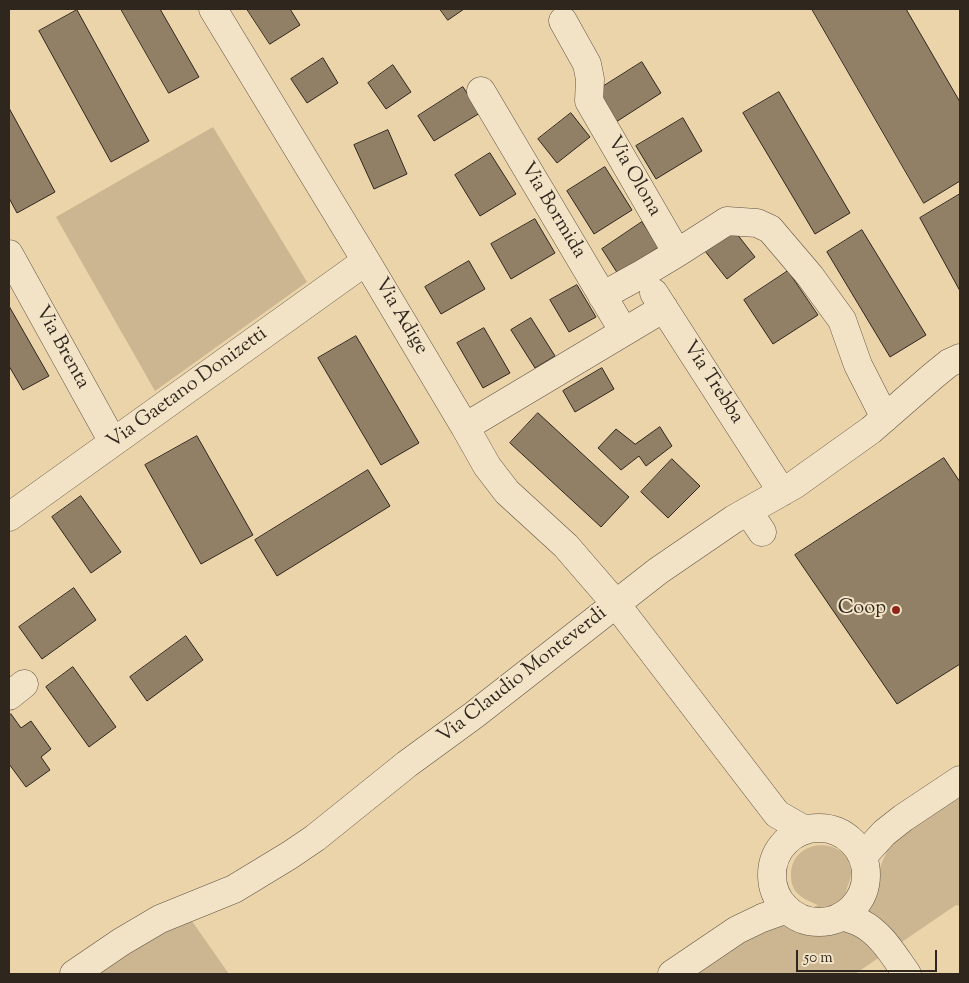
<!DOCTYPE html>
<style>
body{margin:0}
#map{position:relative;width:969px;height:983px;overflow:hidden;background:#ebd4a9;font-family:"Sorts Mill Goudy",serif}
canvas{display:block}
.frame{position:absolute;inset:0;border:10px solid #2f261e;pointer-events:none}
.scale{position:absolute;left:796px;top:950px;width:141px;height:22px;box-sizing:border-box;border:2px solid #2f261e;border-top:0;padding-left:6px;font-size:15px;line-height:18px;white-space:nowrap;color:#2f261e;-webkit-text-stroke:4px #f2e3c7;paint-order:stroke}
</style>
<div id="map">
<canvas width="969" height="983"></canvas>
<div class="frame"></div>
<div class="scale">50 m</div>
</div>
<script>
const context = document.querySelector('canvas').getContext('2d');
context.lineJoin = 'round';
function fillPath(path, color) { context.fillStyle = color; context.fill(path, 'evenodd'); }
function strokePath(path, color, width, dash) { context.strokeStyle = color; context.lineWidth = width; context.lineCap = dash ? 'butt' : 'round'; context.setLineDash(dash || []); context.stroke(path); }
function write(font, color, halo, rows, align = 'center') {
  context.font = font + ' "Sorts Mill Goudy",serif'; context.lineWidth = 4; context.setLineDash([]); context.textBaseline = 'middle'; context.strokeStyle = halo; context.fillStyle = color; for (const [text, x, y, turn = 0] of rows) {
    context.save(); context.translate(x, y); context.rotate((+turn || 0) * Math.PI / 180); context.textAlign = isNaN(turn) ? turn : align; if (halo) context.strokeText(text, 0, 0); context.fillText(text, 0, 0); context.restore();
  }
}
const green = new Path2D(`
 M 213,127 L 307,282 L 155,391 L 56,217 Z
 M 960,792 L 960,906 L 956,905 L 855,974 L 669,974 L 818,905 C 804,899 791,894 791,876 C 790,836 850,835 851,873 C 851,880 847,886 846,892 L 876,877 L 891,841 Z
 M 187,914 L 229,974 L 99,974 Z`);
const building = new Path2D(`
 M 121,9 L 160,9 L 199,77 L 169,93 Z
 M 247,9 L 290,9 L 300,25 L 270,44 Z
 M 440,9 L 464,9 L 448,20 Z
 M 812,9 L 906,9 L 960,102 L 960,181 L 924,203 Z
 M 77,10 L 149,141 L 111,162 L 39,31 Z
 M 323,58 L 338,83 L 307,103 L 291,79 Z
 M 642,62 L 661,93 L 616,122 L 596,91 Z
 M 393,65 L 411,92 L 386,109 L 368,83 Z
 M 463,87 L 480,113 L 434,141 L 418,116 Z
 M 779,92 L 850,213 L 815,234 L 743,113 Z
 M 9,108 L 55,192 L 17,213 L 9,198 Z
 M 571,113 L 590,137 L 557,163 L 538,139 Z
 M 683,118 L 702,151 L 656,179 L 636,146 Z
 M 388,130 L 407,174 L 374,189 L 354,145 Z
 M 490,153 L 516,194 L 480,216 L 455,175 Z
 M 605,167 L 632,210 L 594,234 L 567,191 Z
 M 960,194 L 960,291 L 920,218 Z
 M 535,219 L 555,253 L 511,279 L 491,244 Z
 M 642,222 L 659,247 L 618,274 L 602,249 Z
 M 733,229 L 755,257 L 727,279 L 705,251 Z
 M 862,230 L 926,335 L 890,357 L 827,252 Z
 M 469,261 L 485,289 L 441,314 L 425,287 Z
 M 788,271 L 818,315 L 773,344 L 744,300 Z
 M 577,285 L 596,317 L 569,332 L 550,300 Z
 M 9,306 L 49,376 L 23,390 L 9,366 Z
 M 531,318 L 555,356 L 535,368 L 511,330 Z
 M 484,328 L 510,373 L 483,388 L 457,343 Z
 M 356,336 L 419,443 L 381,465 L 318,358 Z
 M 602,368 L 614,389 L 575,412 L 563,391 Z
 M 538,413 L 629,497 L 601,527 L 510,443 Z
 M 660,427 L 672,446 L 646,466 L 639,456 L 621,470 L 598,448 L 616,429 L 635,444 Z
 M 197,436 L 253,535 L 201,564 L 145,465 Z
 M 944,458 L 960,482 L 960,664 L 897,704 L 795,555 Z
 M 672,459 L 700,486 L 668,518 L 641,492 Z
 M 368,470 L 390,506 L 277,576 L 255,540 Z
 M 81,496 L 121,552 L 91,573 L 52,517 Z
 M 74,588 L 96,620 L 42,659 L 19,627 Z
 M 186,636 L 203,660 L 147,701 L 130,677 Z
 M 73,667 L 116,727 L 89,747 L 46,687 Z
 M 11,714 L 21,728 L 31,721 L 51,749 L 41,757 L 50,770 L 26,787 L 9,764 L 9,716 Z`);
const minor = new Path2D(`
 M 213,9 L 366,261 L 465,427 L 664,308
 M 563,21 L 587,64 L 590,79 L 589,101 L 677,253 L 642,274 L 602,296
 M 481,91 L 624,332
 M 677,253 L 727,221 L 757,223 L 770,229 L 810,276 L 842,320 L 858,365 L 885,418
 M 9,254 L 113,442
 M 654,293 L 782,492
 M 465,427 L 487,466 L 507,492 L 566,546 L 616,604 L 777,814 L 805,830
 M 748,511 L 762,532
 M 9,517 L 366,261
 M 9,696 L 24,684
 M772 875a47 47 0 1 1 94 0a47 47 0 1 1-94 0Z
 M 863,856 L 884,833 L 903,818 L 960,780
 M 842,916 C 848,918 855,920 861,923 C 882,934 894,956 907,974
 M 74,974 L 121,942 L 160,919 L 234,889 L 290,855 L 315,838 L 407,764 L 474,715 L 658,571 L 734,519 L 794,485 L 871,430 L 933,376 L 949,363 L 960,358
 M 672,974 L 737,930 L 762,918 L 787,909`);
const markers = [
 [896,610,5,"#8f2418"]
];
const streetNames = [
 ["Via Olona",633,177,60],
 ["Via Bormida",552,211,59],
 ["Via Adige",400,317,59],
 ["Via Brenta",61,348,61],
 ["Via Trebba",712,383,57],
 ["Via Gaetano Donizetti",188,389,-36],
 ["Via Claudio Monteverdi",523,676,-38]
];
const poiNames = [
 ["Coop",886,610]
];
fillPath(green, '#cbb691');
fillPath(building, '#918066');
strokePath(building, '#2f261e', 1);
strokePath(minor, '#5e5241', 29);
strokePath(minor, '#f2e3c7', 28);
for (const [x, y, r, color] of markers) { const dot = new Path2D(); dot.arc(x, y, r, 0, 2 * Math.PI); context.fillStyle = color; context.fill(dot); strokePath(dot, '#f2e3c7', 2); }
write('20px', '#2f261e', '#f2e3c7', streetNames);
write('20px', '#2f261e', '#f2e3c7', poiNames, 'right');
</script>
